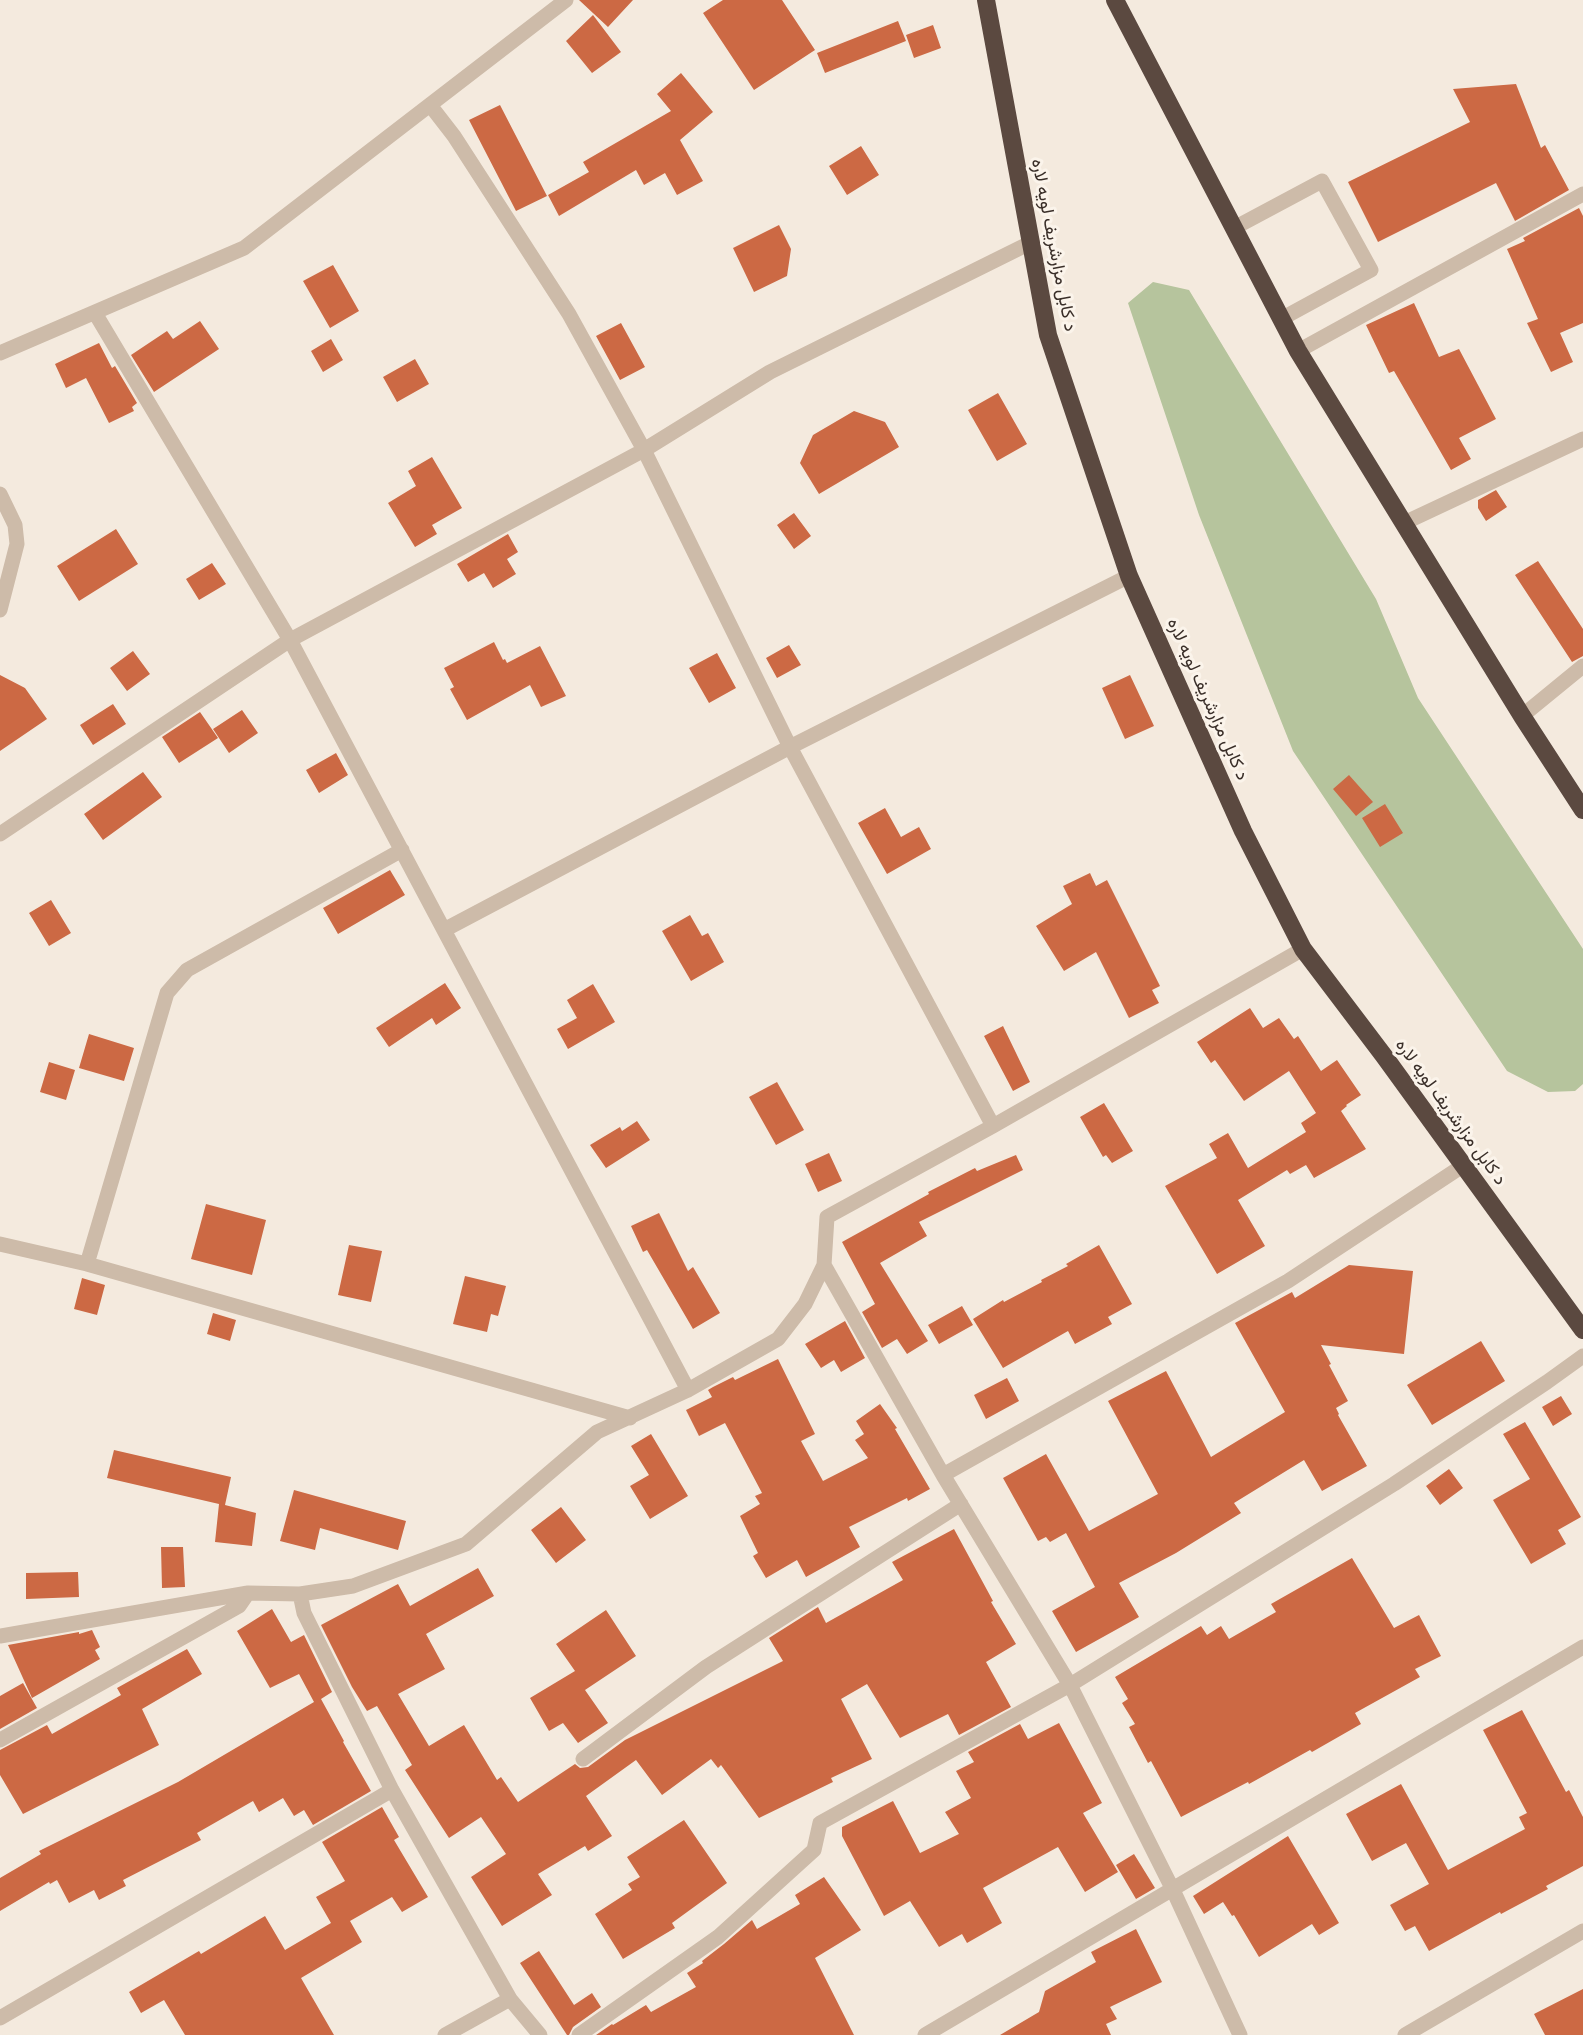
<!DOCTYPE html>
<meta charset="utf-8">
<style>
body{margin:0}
canvas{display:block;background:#f4eade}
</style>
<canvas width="1583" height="2035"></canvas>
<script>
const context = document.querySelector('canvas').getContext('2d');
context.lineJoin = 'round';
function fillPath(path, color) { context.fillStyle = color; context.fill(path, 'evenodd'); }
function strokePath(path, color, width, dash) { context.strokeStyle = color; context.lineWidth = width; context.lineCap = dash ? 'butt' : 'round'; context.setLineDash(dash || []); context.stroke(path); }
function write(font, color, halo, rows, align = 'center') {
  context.font = font + ' "Public Sans",Vazirmatn,sans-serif'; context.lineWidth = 6; context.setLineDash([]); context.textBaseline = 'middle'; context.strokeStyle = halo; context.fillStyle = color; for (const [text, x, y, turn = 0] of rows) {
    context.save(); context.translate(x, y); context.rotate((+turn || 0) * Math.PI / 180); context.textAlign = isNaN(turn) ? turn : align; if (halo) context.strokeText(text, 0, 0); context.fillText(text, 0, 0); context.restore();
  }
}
const green = new Path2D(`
 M 1153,282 L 1189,290 L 1376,599 L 1418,698 L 1583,949 L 1583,1084 L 1575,1091 L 1548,1092 L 1507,1071 L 1293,751 L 1199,515 L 1128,303 Z`);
const building = new Path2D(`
 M 579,0 L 633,0 L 608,27 Z
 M 723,0 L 782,0 L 815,50 L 754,90 L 703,13 Z
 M 593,15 L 621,52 L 592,73 L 566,41 Z
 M 898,21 L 906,41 L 825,73 L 817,53 Z
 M 933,25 L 941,48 L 914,58 L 906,35 Z
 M 681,73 L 713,112 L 680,140 L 703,181 L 677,195 L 665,173 L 644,185 L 636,170 L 559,216 L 548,195 L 589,172 L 583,162 L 671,111 L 657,94 Z
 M 1516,84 L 1541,148 L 1545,145 L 1569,190 L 1515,221 L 1496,183 L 1378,242 L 1348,182 L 1470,122 L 1453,89 Z
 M 500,105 L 547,196 L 516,211 L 469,120 Z
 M 861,146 L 879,175 L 847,195 L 829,166 Z
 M 1579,208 L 1583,216 L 1583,323 L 1560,333 L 1573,362 L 1551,372 L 1527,323 L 1538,319 L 1507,249 L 1525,241 L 1523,238 Z
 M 779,225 L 791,249 L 787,276 L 754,292 L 733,248 Z
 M 333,265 L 359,311 L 330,328 L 303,281 Z
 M 1414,303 L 1439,357 L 1459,349 L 1496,419 L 1459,438 L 1471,459 L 1451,470 L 1394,371 L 1389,373 L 1366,325 Z
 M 200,321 L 219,349 L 154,392 L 131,355 L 167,331 L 173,339 Z
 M 621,323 L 645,367 L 620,380 L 596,336 Z
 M 331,339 L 343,360 L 323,372 L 311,351 Z
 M 99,343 L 112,368 L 115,366 L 137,403 L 132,407 L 134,411 L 109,423 L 86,378 L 66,388 L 55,364 Z
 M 415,359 L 429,384 L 397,402 L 383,377 Z
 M 998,393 L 1027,444 L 997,461 L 968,410 Z
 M 854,411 L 885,422 L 899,447 L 819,494 L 800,463 L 813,435 Z
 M 432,457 L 462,508 L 432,525 L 437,534 L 415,547 L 388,503 L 416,486 L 408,471 Z
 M 1496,490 L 1507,507 L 1486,521 L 1478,508 L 1478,500 Z
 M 794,513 L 811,536 L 794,549 L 777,525 Z
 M 116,529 L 138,564 L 79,601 L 57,566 Z
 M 508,534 L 518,552 L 507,559 L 516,574 L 493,588 L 484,573 L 468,582 L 457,564 Z
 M 1538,561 L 1583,629 L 1583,656 L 1572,662 L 1515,575 Z
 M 212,563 L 226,584 L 199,600 L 186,579 Z
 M 494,642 L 503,660 L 505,659 L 507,663 L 540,646 L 566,696 L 541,707 L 530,685 L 467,720 L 450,689 L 454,687 L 444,668 Z
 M 789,645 L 801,665 L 777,678 L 766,658 Z
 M 133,651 L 150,674 L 127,691 L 110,668 Z
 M 717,653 L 736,688 L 709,703 L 689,668 Z
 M 0,675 L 25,688 L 47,719 L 0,751 Z
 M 1130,675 L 1154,726 L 1125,739 L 1102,688 Z
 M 113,704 L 126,724 L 93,745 L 80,725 Z
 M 242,710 L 258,733 L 229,753 L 213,729 Z
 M 200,712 L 218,738 L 179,763 L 162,737 Z
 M 336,753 L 348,775 L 319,793 L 306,770 Z
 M 143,772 L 162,797 L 103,840 L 84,814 Z
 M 1349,775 L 1373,802 L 1356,816 L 1333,789 Z
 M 1385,804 L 1403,833 L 1380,847 L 1362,818 Z
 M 885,808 L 901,837 L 919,827 L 931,849 L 887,874 L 858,823 Z
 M 390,870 L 405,895 L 338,934 L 323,908 Z
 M 1090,873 L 1096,886 L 1107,880 L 1160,986 L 1152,990 L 1159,1003 L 1129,1018 L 1096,952 L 1064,971 L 1036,926 L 1072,904 L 1063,886 Z
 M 51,900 L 71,933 L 49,946 L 29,913 Z
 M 690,915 L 702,936 L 708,933 L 724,962 L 691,981 L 662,931 Z
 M 445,983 L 461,1008 L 436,1025 L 432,1018 L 389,1047 L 376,1028 Z
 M 593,984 L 615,1022 L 568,1049 L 557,1029 L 577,1018 L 567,1000 Z
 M 1250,1008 L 1263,1028 L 1279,1018 L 1294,1039 L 1298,1036 L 1321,1071 L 1337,1060 L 1361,1095 L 1346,1105 L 1347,1106 L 1341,1111 L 1366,1149 L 1314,1178 L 1306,1165 L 1290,1174 L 1287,1170 L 1238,1200 L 1265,1246 L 1217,1274 L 1165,1186 L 1217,1158 L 1209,1144 L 1228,1133 L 1248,1168 L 1306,1132 L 1301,1123 L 1316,1113 L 1289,1071 L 1244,1101 L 1215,1060 L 1211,1063 L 1197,1042 Z
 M 1003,1026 L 1030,1082 L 1013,1091 L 984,1036 Z
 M 89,1034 L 134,1048 L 124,1081 L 79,1068 Z
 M 49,1062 L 75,1070 L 66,1100 L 40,1092 Z
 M 777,1082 L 804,1130 L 776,1145 L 749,1097 Z
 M 1104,1103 L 1133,1151 L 1112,1163 L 1106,1155 L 1103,1157 L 1080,1117 Z
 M 637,1121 L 650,1140 L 606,1168 L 590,1145 L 620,1127 L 622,1131 Z
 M 829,1153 L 842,1181 L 818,1192 L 805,1164 Z
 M 1016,1155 L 1023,1170 L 919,1222 L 927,1236 L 880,1263 L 928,1341 L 907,1354 L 897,1339 L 882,1348 L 862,1312 L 875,1304 L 842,1242 L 929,1194 L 928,1192 L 975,1168 L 977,1171 Z
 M 206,1204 L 266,1220 L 252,1275 L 191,1259 Z
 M 659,1213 L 688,1271 L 693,1267 L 720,1313 L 693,1329 L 647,1250 L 643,1252 L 631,1226 Z
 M 349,1245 L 382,1251 L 371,1302 L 338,1295 Z
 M 1099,1245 L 1132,1304 L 1108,1317 L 1112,1324 L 1075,1344 L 1068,1331 L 1003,1368 L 973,1319 L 1003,1300 L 1004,1302 L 1042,1282 L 1041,1280 L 1068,1266 L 1066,1264 Z
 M 1349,1265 L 1413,1271 L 1404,1354 L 1321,1345 L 1331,1364 L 1329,1365 L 1348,1401 L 1336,1408 L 1339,1414 L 1338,1415 L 1367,1466 L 1322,1491 L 1304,1460 L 1234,1503 L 1241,1513 L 1176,1553 L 1119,1583 L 1139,1617 L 1076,1652 L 1052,1611 L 1095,1587 L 1066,1533 L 1050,1542 L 1046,1537 L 1038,1541 L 1003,1478 L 1046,1454 L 1089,1531 L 1158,1494 L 1108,1401 L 1166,1371 L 1211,1457 L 1285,1412 L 1235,1323 L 1292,1292 L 1295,1298 Z
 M 465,1276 L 506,1286 L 498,1316 L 491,1314 L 487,1332 L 453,1324 Z
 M 82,1278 L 105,1285 L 97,1315 L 74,1309 Z
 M 962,1306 L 973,1325 L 939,1344 L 928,1325 Z
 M 213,1313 L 236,1320 L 230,1341 L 207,1334 Z
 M 845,1321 L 865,1358 L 841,1372 L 834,1360 L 821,1368 L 805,1344 Z
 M 1481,1341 L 1505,1381 L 1432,1425 L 1407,1385 Z
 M 778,1359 L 815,1434 L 801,1441 L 823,1481 L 868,1458 L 855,1440 L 864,1434 L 856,1421 L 880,1404 L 897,1428 L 895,1429 L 930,1489 L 908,1501 L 907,1498 L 849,1527 L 860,1547 L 806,1577 L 797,1560 L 766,1578 L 753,1556 L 758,1553 L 740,1516 L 760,1504 L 755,1496 L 762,1493 L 725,1423 L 699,1436 L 686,1410 L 712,1397 L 708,1390 L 713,1387 L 733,1377 L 735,1380 Z
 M 1007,1378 L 1019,1401 L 986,1419 L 974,1395 Z
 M 1561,1396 L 1572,1414 L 1553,1426 L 1542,1407 Z
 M 1525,1422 L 1581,1517 L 1558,1530 L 1566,1544 L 1531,1564 L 1493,1500 L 1530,1479 L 1503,1434 Z
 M 651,1434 L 688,1496 L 650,1519 L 630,1486 L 649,1475 L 631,1446 Z
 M 114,1450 L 231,1477 L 225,1505 L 256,1513 L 252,1546 L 215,1542 L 219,1504 L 107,1478 Z
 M 1449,1469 L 1463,1488 L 1440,1505 L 1426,1486 Z
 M 294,1490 L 406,1521 L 398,1550 L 320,1528 L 315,1550 L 280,1541 Z
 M 561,1507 L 586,1540 L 556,1563 L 531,1530 Z
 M 954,1529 L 993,1601 L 991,1602 L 1016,1644 L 986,1662 L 1011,1707 L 959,1735 L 948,1714 L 900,1738 L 867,1684 L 841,1699 L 872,1759 L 831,1778 L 833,1782 L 759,1818 L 721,1765 L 718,1768 L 711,1759 L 662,1795 L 636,1760 L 586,1796 L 612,1836 L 588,1851 L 585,1846 L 538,1874 L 552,1895 L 502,1926 L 471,1877 L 506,1854 L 481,1817 L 449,1838 L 405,1770 L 412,1765 L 377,1706 L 367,1711 L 352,1687 L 321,1625 L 398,1584 L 410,1606 L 478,1568 L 494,1596 L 426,1634 L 445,1669 L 398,1694 L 429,1746 L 464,1725 L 497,1780 L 501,1777 L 518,1802 L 575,1764 L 580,1768 L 588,1767 L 625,1740 L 783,1661 L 769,1638 L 818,1607 L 826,1623 L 903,1580 L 892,1562 Z
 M 161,1547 L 183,1547 L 185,1587 L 162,1588 Z
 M 1352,1558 L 1394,1628 L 1419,1615 L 1441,1656 L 1415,1669 L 1420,1677 L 1355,1713 L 1361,1724 L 1312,1752 L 1310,1750 L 1249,1784 L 1248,1782 L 1181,1817 L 1151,1761 L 1148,1763 L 1129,1727 L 1135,1724 L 1122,1703 L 1128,1699 L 1115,1677 L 1201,1626 L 1207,1635 L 1221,1626 L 1229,1639 L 1276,1612 L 1271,1604 Z
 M 78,1572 L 79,1597 L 26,1599 L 26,1573 Z
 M 272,1609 L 291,1642 L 304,1635 L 332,1692 L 321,1699 L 344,1741 L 343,1742 L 371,1791 L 313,1825 L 304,1810 L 294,1816 L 283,1798 L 259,1812 L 253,1801 L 197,1833 L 201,1840 L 123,1880 L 126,1886 L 99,1900 L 94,1890 L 69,1903 L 57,1880 L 50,1884 L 49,1882 L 0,1911 L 0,1878 L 41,1854 L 39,1851 L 178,1782 L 314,1702 L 299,1674 L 270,1688 L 237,1631 Z
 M 606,1610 L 636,1656 L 585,1690 L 608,1723 L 578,1743 L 563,1723 L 549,1731 L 530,1698 L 575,1671 L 556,1644 Z
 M 92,1630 L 100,1647 L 95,1650 L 100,1659 L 32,1698 L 8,1645 L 79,1632 L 79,1634 Z
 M 187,1649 L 202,1674 L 142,1709 L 159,1745 L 23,1814 L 0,1775 L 0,1750 L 47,1725 L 52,1734 L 121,1695 L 117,1688 Z
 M 23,1683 L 37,1708 L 0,1729 L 0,1696 Z
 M 1522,1710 L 1566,1792 L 1569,1790 L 1583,1817 L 1583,1866 L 1546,1886 L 1548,1889 L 1501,1914 L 1500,1912 L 1429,1951 L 1415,1926 L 1405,1931 L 1390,1905 L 1429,1884 L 1406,1843 L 1372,1861 L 1346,1814 L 1401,1784 L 1448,1870 L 1525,1829 L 1519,1817 L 1527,1813 L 1483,1730 Z
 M 1059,1723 L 1102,1803 L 1083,1813 L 1118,1872 L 1085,1892 L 1058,1847 L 983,1888 L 1002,1923 L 967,1943 L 962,1934 L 939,1947 L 910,1901 L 884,1916 L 842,1836 L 842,1827 L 893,1801 L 920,1853 L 959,1834 L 945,1812 L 971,1798 L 956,1771 L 974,1762 L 968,1752 L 1020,1724 L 1028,1739 Z
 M 382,1807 L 399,1837 L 394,1840 L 428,1897 L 402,1912 L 392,1897 L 350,1921 L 362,1942 L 301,1978 L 334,2035 L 185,2035 L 164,2000 L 141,2013 L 129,1992 L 199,1951 L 201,1954 L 265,1916 L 285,1950 L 331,1923 L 316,1897 L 345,1881 L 322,1842 Z
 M 684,1820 L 727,1883 L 672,1923 L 675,1928 L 623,1959 L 595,1914 L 632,1890 L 628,1884 L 640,1877 L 627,1857 Z
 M 1288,1836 L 1339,1923 L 1319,1935 L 1312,1924 L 1259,1957 L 1234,1915 L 1232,1916 L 1223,1902 L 1204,1914 L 1193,1896 Z
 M 1134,1854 L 1155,1888 L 1136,1899 L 1116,1865 Z
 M 824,1877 L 861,1930 L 815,1958 L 854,2035 L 596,2035 L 612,2024 L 613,2025 L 646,2005 L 651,2012 L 696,1987 L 687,1973 L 703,1963 L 702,1961 L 724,1944 L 752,1920 L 757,1929 L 800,1904 L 795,1895 Z
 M 1136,1929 L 1162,1982 L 1110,2007 L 1117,2019 L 1106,2024 L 1111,2035 L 1000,2035 L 1039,2012 L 1045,1991 L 1096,1962 L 1091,1952 Z
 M 539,1951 L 574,2005 L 592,1993 L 601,2007 L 573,2027 L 569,2035 L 567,2035 L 520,1963 Z
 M 1583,1989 L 1583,2035 L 1545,2035 L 1534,2014 Z`);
const lane = new Path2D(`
 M 1234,228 L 1322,181 L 1371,270 L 1281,319
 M 1404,523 L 1583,439`);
const street = new Path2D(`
 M 430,105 L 454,136 L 569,314 L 644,450 L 790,747 L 993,1126
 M 95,313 L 290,640 L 688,1390
 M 1298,351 L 1583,194
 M 0,353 L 244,248 L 566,0
 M 0,494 L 15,525 L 17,544 L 0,610
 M 1522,716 L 1583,666
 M 0,834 L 290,640 L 644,450 L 770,372 L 1032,242
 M 444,930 L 790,747 L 1129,576
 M 0,1244 L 87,1264 L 630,1418
 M 87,1264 L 167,993 L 187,970 L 402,850
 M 824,1265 L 943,1475 L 1070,1685 L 1173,1890 L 1240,2035
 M 943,1475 L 1288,1281 L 1464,1165
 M 300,1594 L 304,1613 L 392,1790 L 510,1999 L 540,2035
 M 0,1636 L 248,1593 L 300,1594 L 353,1586 L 466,1544 L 597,1432 L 688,1390 L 778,1339 L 805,1304 L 824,1265 L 827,1217 L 993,1126 L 1303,949
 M 0,1740 L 239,1606 L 248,1593
 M 583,1759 L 706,1667 L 961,1504
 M 0,2018 L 392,1790
 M 445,2035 L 510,1999
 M 579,2035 L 718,1937 L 814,1850 L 820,1823 L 1070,1685 L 1394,1484 L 1547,1382 L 1583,1356
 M 925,2035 L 1583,1647
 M 1405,2035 L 1583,1931`);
const highway = new Path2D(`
 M 986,0 L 1048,335 L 1129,576 L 1243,831 L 1303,949 L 1384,1056 L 1583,1330
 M 1115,0 L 1298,351 L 1522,716 L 1583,810`);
const streetNames = [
 ["د کابل مزارشریف لویه لاره",1054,245,79],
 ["د کابل مزارشریف لویه لاره",1208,699,66],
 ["د کابل مزارشریف لویه لاره",1451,1112,54]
];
fillPath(green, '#b6c49d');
fillPath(building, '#cc6944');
strokePath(lane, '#cdbba9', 15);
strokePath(street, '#cdbba9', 15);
strokePath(highway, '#5b4940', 18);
write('18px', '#3a2f29', '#fbf4eb', streetNames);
</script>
